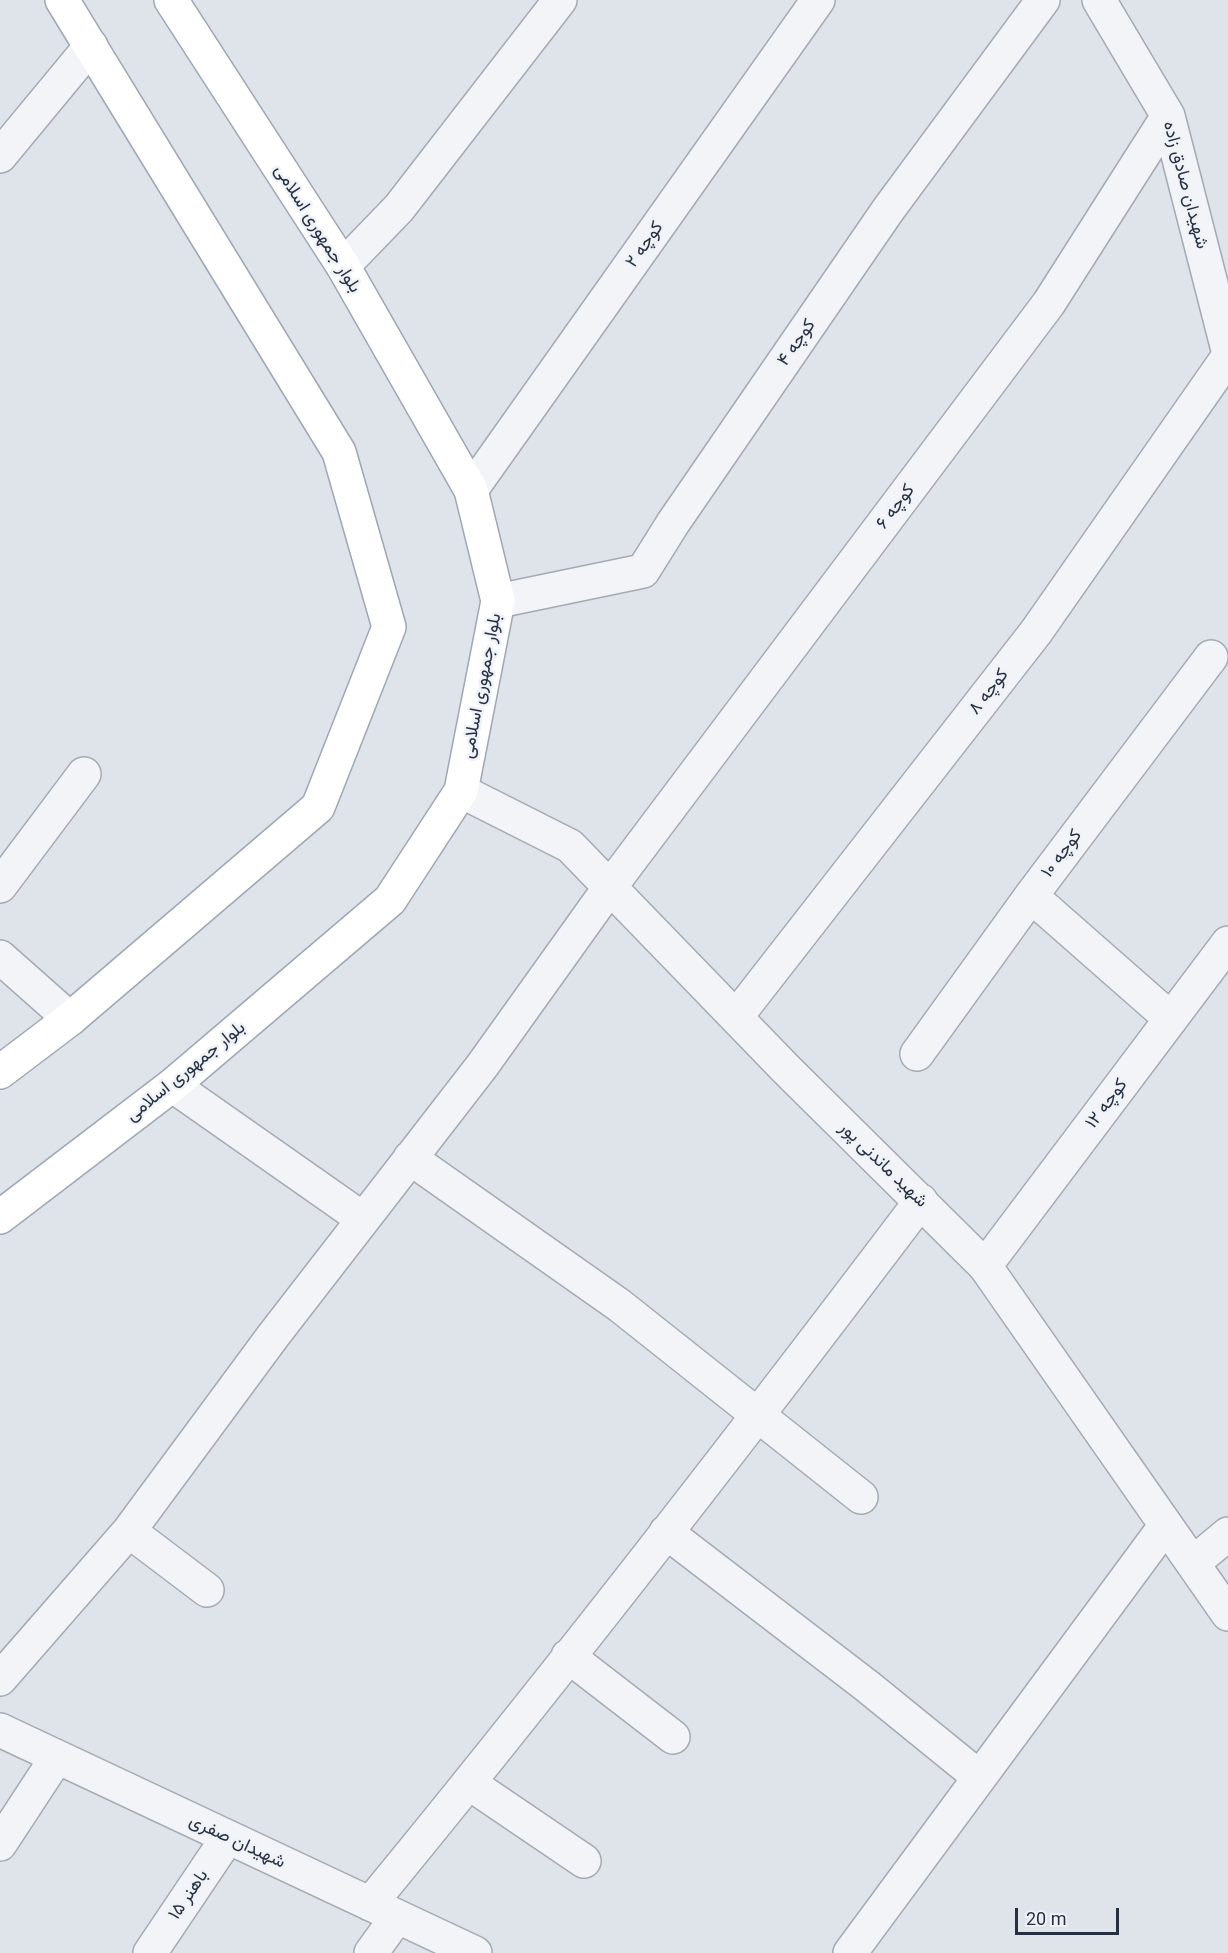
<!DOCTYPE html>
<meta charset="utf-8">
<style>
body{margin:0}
#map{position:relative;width:1228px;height:1953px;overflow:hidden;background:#dfe3ea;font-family:Roboto,sans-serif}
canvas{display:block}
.scale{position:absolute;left:1015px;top:1908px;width:104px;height:27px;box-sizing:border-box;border:3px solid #273042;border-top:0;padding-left:8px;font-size:18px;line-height:21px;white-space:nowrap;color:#273042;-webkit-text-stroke:4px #eff2f7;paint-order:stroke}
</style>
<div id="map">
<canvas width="1228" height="1953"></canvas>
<div class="scale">20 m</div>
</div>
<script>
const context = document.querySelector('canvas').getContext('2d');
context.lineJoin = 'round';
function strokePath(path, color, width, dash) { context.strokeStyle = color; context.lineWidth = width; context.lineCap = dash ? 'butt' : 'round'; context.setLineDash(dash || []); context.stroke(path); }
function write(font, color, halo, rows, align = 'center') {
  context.font = font + ' Roboto,Vazirmatn,sans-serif'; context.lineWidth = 5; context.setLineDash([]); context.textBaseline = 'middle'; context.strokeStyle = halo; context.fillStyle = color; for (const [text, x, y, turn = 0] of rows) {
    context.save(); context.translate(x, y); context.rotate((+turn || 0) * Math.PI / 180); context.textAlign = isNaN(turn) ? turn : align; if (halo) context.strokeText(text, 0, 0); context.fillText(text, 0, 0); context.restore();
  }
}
const minor = new Path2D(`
 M 1099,0 L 1168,116 L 1228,350
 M 0,156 L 91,46
 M 343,266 L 399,208 L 560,0
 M 471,490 L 818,0
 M 498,601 L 643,571 L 673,523 L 888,210 L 1043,0
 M 461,791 L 570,846 L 786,1069 L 985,1266 L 1228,1614
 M 0,886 L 84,774
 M 1031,896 L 1171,1019
 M 0,957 L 70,1019
 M 736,1017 L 1036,632 L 1228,357
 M 917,1054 L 1031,896 L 1211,657
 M 174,1084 L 179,1090 L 363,1219
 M 410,1158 L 619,1305 L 861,1497
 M 985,1266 L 1228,943
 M 129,1531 L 207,1590
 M 666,1532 L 867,1686 L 979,1777
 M 1193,1563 L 1228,1534
 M 568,1656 L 673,1737
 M 0,1679 L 129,1531 L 273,1336 L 482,1066 L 610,887 L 1049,303 L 1168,116
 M 0,1730 L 475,1953
 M 469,1783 L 584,1861
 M 0,1844 L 57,1757
 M 370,1904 C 559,1674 741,1439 921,1201
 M 150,1953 L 228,1837
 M 371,1953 L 397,1917
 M 850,1953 L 1166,1525`);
const major = new Path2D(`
 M 0,1072 L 70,1019 L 318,807 L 389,627 L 339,452 L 62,0
 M 0,1217 L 174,1084 L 390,900 L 461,791 L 498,601 L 471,490 L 343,266 L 171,0`);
const streetNames = [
 ["شهیدان صادق زاده",1185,185,75],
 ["بلوار جمهوری اسلامی",317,229,58],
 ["کوچه ۲",645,245,-55],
 ["کوچه ۴",797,343,-55],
 ["کوچه ۶",896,507,-53],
 ["بلوار جمهوری اسلامی",482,686,-79],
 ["کوچه ۸",989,692,-52],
 ["کوچه ۱۰",1062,854,-53],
 ["بلوار جمهوری اسلامی",186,1072,-39],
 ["کوچه ۱۲",1107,1104,-53],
 ["شهید ماندنی پور",883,1165,44],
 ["شهیدان صفری",237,1842,25],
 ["باهنر ۱۵",189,1895,-56]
];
strokePath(minor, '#a4aab4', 36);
strokePath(major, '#9ea7b6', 36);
strokePath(minor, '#f2f4f7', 33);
strokePath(major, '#fff', 33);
write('18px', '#273042', '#eff2f7', streetNames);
</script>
